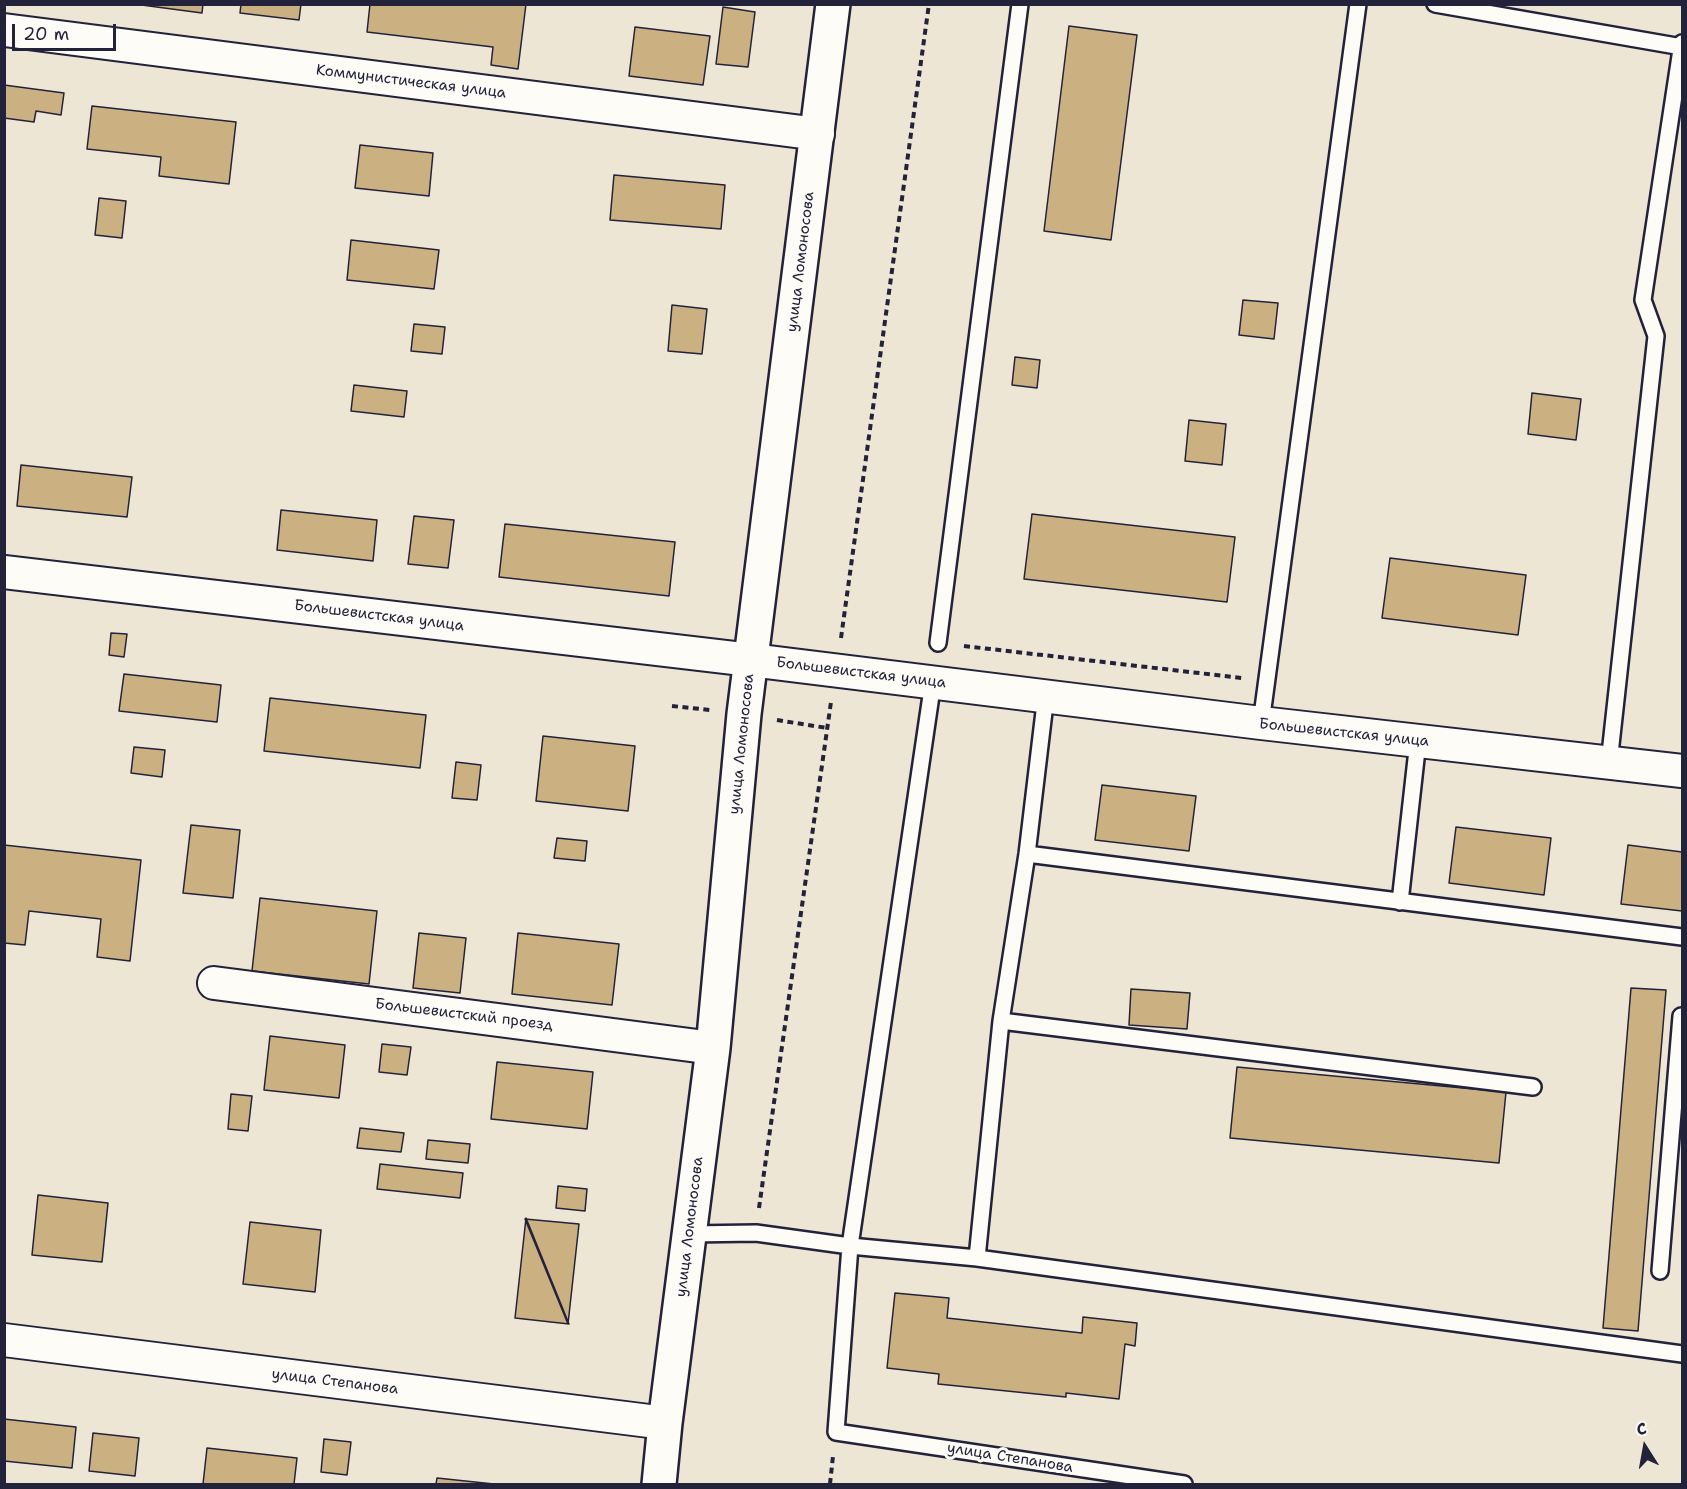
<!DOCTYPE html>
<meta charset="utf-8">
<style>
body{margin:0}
#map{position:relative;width:1687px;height:1489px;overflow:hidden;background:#eee6d4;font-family:"Shantell Sans",sans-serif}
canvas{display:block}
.frame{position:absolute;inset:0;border:6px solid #22223b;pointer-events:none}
.north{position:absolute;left:1615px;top:1417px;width:60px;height:60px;-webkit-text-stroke:4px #fdfcf7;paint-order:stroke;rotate:349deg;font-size:16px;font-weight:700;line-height:24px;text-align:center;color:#22223b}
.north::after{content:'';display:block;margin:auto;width:21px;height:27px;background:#22223b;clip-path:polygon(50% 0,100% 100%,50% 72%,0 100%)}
.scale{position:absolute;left:12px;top:24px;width:104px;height:27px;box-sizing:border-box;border:3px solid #22223b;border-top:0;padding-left:8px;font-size:18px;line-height:21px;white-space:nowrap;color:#22223b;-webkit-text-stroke:4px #fdfcf7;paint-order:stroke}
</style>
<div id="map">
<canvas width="1687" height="1489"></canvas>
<div class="frame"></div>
<div class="north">С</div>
<div class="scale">20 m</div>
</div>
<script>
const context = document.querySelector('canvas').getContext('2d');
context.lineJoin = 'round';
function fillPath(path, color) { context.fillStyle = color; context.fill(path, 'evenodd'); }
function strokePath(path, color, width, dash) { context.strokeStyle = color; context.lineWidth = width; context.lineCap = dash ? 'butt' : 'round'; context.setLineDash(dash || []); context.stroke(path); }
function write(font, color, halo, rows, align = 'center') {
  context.font = font + ' "Shantell Sans",sans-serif'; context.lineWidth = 6; context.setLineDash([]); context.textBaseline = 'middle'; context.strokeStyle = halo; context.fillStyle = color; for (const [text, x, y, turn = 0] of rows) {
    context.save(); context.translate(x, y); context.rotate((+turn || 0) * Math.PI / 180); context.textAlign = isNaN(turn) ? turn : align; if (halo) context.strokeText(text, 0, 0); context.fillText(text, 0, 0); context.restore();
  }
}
const building = new Path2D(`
 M 134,4 L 203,4 L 202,13 Z
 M 241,4 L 301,4 L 299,20 L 240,13 Z
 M 370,4 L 526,4 L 518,69 L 491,65 L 493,47 L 367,32 Z
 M 723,7 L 755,12 L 748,67 L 716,64 Z
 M 1069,26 L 1137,35 L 1111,240 L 1044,231 Z
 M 635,27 L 710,36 L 703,85 L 629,76 Z
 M 4,85 L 64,93 L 61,115 L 36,111 L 34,122 L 4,118 Z
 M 92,106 L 236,122 L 229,184 L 159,176 L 161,157 L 87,149 Z
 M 360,145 L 433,153 L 429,196 L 355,188 Z
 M 614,175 L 725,185 L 721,229 L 610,220 Z
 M 99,198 L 126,201 L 122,238 L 95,235 Z
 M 351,240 L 439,250 L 434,289 L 347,280 Z
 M 1243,300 L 1278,303 L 1274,339 L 1239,335 Z
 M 672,305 L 707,309 L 702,354 L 668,351 Z
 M 414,324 L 445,327 L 442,354 L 411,351 Z
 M 1015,357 L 1040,360 L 1037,388 L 1012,385 Z
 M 354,385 L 407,391 L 404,417 L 351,411 Z
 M 1532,393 L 1581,399 L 1576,440 L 1528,434 Z
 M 1189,420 L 1226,424 L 1222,465 L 1185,461 Z
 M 21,465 L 132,477 L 127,517 L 17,506 Z
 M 281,510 L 377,520 L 373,561 L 277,550 Z
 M 1032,514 L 1235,537 L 1227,602 L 1024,579 Z
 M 414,516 L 454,520 L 448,568 L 408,564 Z
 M 505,524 L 675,542 L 669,596 L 499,577 Z
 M 1390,558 L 1526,575 L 1518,635 L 1382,618 Z
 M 111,633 L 127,634 L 124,657 L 109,655 Z
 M 124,674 L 221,685 L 217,722 L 119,711 Z
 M 270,698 L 426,715 L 420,768 L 264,751 Z
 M 543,736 L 635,746 L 628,811 L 536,801 Z
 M 134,747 L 165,750 L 162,777 L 131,773 Z
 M 456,762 L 481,765 L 477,800 L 452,798 Z
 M 1102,785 L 1196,796 L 1189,851 L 1095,840 Z
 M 191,825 L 240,830 L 233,898 L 183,893 Z
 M 1456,827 L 1551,838 L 1544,895 L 1449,883 Z
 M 557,838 L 587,841 L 585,861 L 554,858 Z
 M 4,845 L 141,860 L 130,961 L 97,957 L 101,919 L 29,911 L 25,945 L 4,943 Z
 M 1628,845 L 1682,852 L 1682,911 L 1621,904 Z
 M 260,898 L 377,911 L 369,984 L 252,971 Z
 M 419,933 L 466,938 L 460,993 L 413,988 Z
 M 518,933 L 619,944 L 612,1005 L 512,994 Z
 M 1631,988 L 1666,990 L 1638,1331 L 1603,1328 Z
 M 1131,989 L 1190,993 L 1187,1029 L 1129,1025 Z
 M 270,1036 L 345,1045 L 339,1098 L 264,1090 Z
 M 382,1044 L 411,1047 L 407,1075 L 379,1072 Z
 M 497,1062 L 593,1072 L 587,1129 L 491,1119 Z
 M 1237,1067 L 1506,1092 L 1499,1163 L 1230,1138 Z
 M 231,1094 L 252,1096 L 248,1131 L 228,1129 Z
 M 360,1128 L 404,1133 L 401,1152 L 357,1148 Z
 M 428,1140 L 470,1144 L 468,1163 L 426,1159 Z
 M 380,1164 L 463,1173 L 460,1198 L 377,1189 Z
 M 558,1186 L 587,1189 L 585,1211 L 556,1208 Z
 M 38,1195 L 108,1203 L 102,1262 L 32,1255 Z
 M 526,1218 L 569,1324 L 515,1318 Z
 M 525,1219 L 579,1224 L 568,1324 Z
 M 250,1222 L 321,1230 L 315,1292 L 243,1284 Z
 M 895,1293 L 949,1298 L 947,1318 L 1082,1333 L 1083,1317 L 1137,1323 L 1135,1346 L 1125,1344 L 1119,1399 L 1066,1393 L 1066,1397 L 938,1384 L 939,1374 L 887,1368 Z
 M 4,1419 L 76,1427 L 72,1468 L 4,1461 Z
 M 93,1433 L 139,1438 L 135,1476 L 89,1471 Z
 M 324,1439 L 351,1442 L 347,1475 L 321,1472 Z
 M 207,1448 L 297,1458 L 294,1484 L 203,1484 Z
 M 437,1478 L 494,1484 L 436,1484 Z`);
const path = new Path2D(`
 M 841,638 L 929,4
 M 964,646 L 1242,678
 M 672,706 L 710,710
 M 777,720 L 827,728
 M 759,1208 L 831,702
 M 830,1484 L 833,1456`);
const lane = new Path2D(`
 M 1435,4 L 1682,47
 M 938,643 L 1020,4
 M 933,682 L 850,1246 L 836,1432 L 1184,1484
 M 1261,723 L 1358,4
 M 1609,763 L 1656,336 L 1643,300 L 1682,43
 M 1027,854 L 1682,937
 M 1400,902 L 1418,741
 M 1001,1021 L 1533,1087
 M 689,1234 L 756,1233 L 850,1246 L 977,1258 L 1682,1354
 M 977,1258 L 1001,1021 L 1027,854 L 1046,695
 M 1660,1271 L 1681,1016 L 1682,1016`);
const street = new Path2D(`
 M 4,30 L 818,134
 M 4,572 L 751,660 L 1261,723 L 1682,771
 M 214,983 L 713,1048
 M 4,1340 L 665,1423`);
const secondary = new Path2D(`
 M 659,1484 L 665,1423 L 713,1048 L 744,714 L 833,4`);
const streetNames = [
 ["Коммунистическая улица",411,82,7],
 ["улица Ломоносова",801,262,-83],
 ["Большевистская улица",379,616,7],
 ["Большевистская улица",861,673,7],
 ["Большевистская улица",1344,733,6],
 ["улица Ломоносова",742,744,-84],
 ["Большевистский проезд",464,1015,7],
 ["улица Ломоносова",690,1227,-83],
 ["улица Степанова",335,1382,7],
 ["улица Степанова",1010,1458,9]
];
fillPath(building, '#cbb182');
strokePath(building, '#22223b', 1.5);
strokePath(lane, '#22223b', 20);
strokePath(street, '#22223b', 36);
strokePath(secondary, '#22223b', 38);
strokePath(path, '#22223b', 4, [6, 4.5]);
strokePath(lane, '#fdfcf7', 15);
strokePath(street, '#fdfcf7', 32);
strokePath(secondary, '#fdfcf7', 33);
write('15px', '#22223b', '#fdfcf7', streetNames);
</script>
